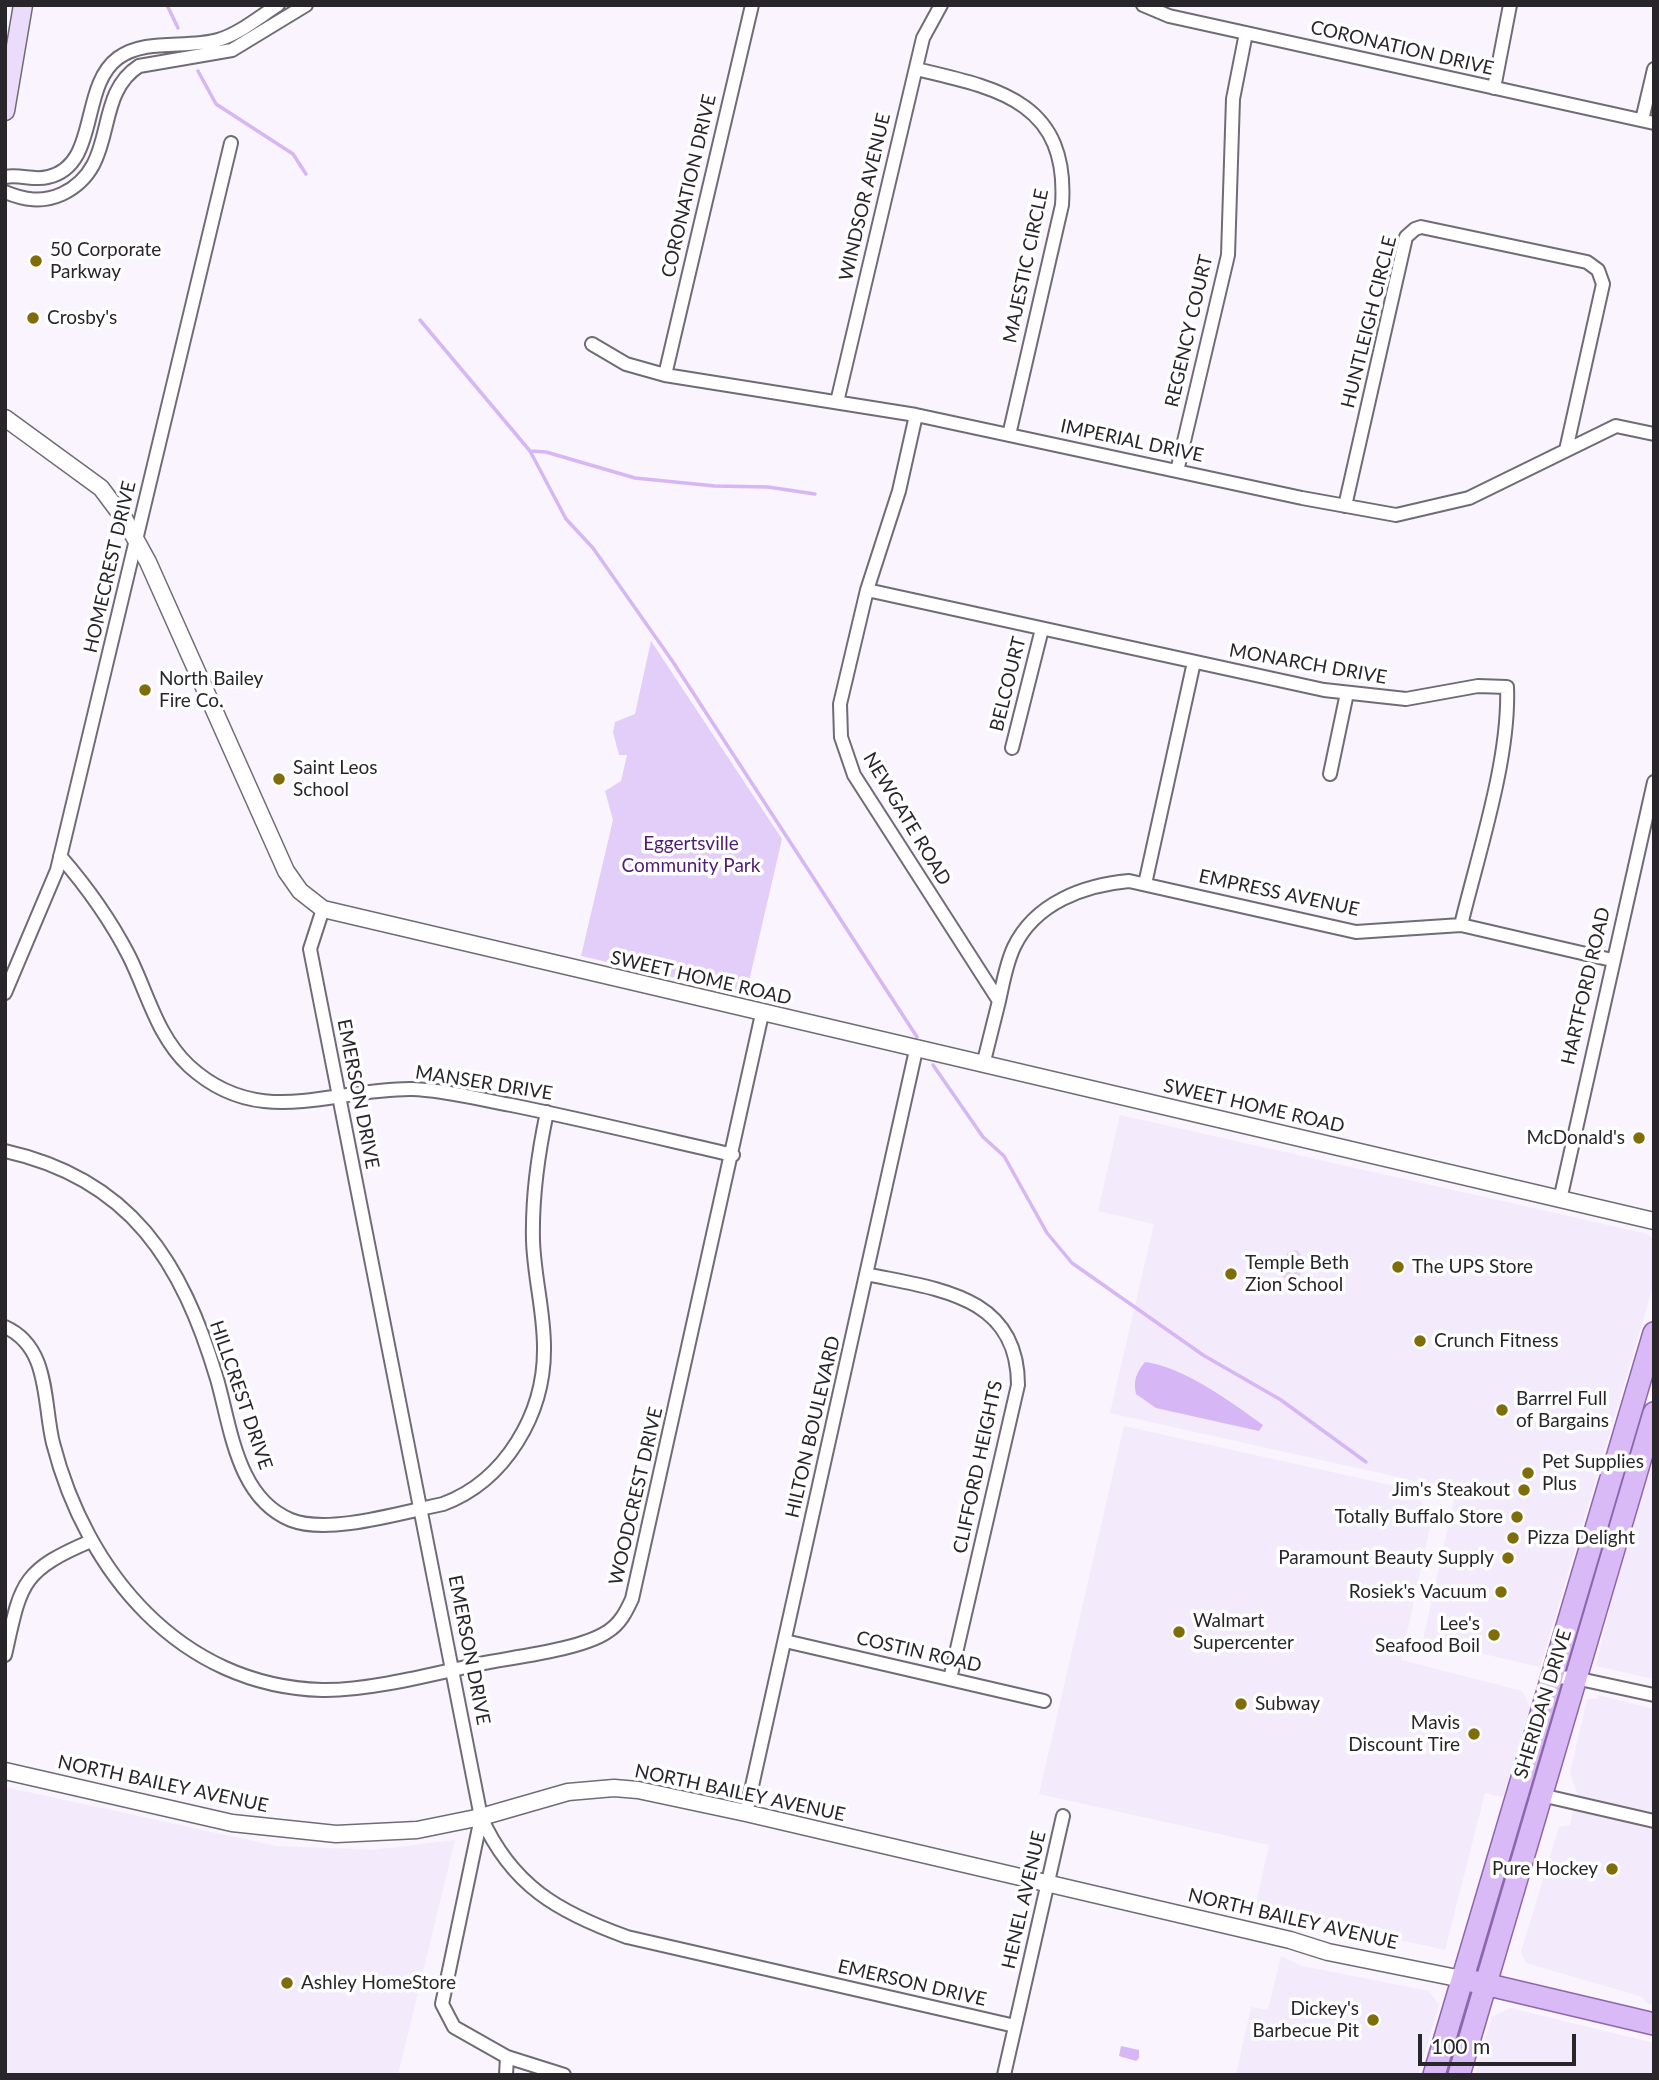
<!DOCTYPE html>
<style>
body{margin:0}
#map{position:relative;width:1659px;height:2080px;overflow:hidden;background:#f9f4fe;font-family:Lato,sans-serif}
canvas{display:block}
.frame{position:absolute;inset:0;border:7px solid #29262b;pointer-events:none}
.scale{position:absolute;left:1418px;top:2034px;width:158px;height:32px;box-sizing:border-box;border:4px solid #29262b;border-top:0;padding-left:9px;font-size:21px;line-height:24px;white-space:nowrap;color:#29262b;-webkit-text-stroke:5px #fff;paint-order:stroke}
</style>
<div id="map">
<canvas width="1659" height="2080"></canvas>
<div class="frame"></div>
<div class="scale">100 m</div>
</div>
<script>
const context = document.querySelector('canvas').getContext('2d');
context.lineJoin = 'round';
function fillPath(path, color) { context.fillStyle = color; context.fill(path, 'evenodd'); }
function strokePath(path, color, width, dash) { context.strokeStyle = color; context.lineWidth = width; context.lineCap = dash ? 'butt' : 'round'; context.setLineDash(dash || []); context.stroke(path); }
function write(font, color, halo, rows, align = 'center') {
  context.font = font + ' Lato,sans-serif'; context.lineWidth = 7; context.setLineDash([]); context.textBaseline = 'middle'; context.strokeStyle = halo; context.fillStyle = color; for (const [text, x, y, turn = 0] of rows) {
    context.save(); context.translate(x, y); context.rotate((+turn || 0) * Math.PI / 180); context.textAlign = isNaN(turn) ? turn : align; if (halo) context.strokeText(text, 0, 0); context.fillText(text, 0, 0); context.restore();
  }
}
const built = new Path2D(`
 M 1120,1115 L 1644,1233 L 1654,1239 L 1654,1283 L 1540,1667 L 1423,1640 L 1456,1490 L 1110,1413 L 1154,1224 L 1098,1211 Z
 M 1124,1426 L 1413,1490 L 1432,1518 L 1401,1660 L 1522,1691 L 1530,1706 L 1503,1797 L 1485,1793 L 1445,1950 L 1255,1908 L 1269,1845 L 1039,1794 Z
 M 1654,1456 L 1654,1679 L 1596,1666 L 1613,1594 Z
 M 1598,1695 L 1654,1709 L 1654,2005 L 1646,2003 L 1643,1997 L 1526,1963 L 1521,1952 L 1559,1827 L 1570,1825 L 1577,1793 L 1570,1773 L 1587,1699 L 1597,1699 Z
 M 5,1787 L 276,1846 L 373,1850 L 455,1840 L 398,2075 L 5,2075 Z
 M 1281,1956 L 1302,1966 L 1429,1991 L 1439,2005 L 1418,2075 L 1236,2075 L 1251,2007 L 1268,2010 Z
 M 1510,2008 L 1654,2043 L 1654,2075 L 1475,2075 L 1492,2017 Z`);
const green = new Path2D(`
 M 651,641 L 782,839 L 746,994 L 581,956 L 613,820 L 605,791 L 621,781 L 627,755 L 619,755 L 613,732 L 615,722 L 635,714 Z
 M 1297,1250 L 1305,1260 L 1298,1281 L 1288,1283 L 1279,1271 L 1288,1252 Z`);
const water = new Path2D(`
 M 1145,1362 C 1184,1367 1231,1402 1263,1425 L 1259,1431 L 1156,1408 L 1136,1394 C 1133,1381 1136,1373 1145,1362 Z
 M 1121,2046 L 1139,2050 L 1139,2058 L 1136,2061 L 1119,2056 Z`);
const stream = new Path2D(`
 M 167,5 L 178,28
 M 198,71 L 216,104 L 293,154 L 306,174
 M 420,320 L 530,451 L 566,519 L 593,548 L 673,662 L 917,1037
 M 530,451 L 546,452 L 635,478 L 715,486 L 768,487 L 815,494
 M 933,1065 L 983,1137 L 1004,1156 L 1047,1233 L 1072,1263 L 1203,1355 L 1281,1400 L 1366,1462`);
const minor = new Path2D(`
 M 1143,5 L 1169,16 L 1654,123
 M 916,69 C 997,88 1069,101 1062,205 L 1009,435
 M 1494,88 L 1510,5
 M 1642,120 L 1654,69
 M 5,177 C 20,174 34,181 48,177 C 100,165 79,87 118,58 C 146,38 186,49 218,40 C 239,34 259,17 278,5
 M 5,192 C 24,200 42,203 62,194 C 121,166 91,97 139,66 L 232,50 L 306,5
 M 592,344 L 626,364 L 665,375 L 916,415 L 1302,498 L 1396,515 L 1469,498 L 1616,426 L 1654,434
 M 665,375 L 752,5
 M 837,402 L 923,38 L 941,5
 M 916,415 L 899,491 L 867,590 L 840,704 L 841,737 L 854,775 L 999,1001 L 983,1065
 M 1177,471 L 1228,255 L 1233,99 L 1246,33
 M 1345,506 L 1406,237 L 1415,229 L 1421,227 L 1587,262 L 1598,270 L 1603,284 L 1566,450
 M 867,590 L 1324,690 L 1406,699 L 1478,686 L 1507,687 C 1510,759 1478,854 1461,925
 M 1012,748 L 1042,629
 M 1330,774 L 1347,693
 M 60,856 C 87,887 110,919 129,956 C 148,994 157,1036 189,1066 C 260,1131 331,1088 412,1089 C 445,1090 478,1099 511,1105 C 585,1120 659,1138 733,1155
 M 1145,884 L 1194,662
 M 323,909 L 310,949 L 481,1817 C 512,1886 558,1912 627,1937 L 1015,2026
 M 5,993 L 57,870 L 231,143
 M 999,1001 C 1003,983 1006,964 1014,947 C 1035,903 1084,885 1129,881 L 1356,932 L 1461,925 L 1612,960
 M 5,1151 C 131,1179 182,1262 217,1379 C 231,1428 237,1498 291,1520 C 329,1535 403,1512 443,1504 C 505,1481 545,1414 544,1347 C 544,1311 534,1276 533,1240 C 532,1198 538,1154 547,1112
 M 1560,1200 L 1654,782
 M 866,1274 C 935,1289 1018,1294 1018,1385 L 950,1679
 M 5,1327 C 50,1347 43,1402 53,1443 C 86,1572 180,1686 322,1690 C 368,1691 433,1674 479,1664 C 513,1657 580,1650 607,1632 C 620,1624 626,1612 632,1599 L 762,1014
 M 785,1641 L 1044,1701
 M 5,1655 C 21,1584 20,1571 91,1541
 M 1552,1677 L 1575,1678 L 1654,1695
 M 1541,1795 L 1654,1821
 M 746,1813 L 916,1050
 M 481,1818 L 442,2004 L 454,2027 L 507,2057 L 506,2075
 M 507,2057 L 564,2075
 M 1004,2075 L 1063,1816`);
const tertiary = new Path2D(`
 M 5,418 L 101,488 L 125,520 L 148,562 L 286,871 L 300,891 L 323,909 L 1654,1221
 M 5,1771 L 232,1823 L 336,1834 L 417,1830 L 481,1817 L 568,1792 L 614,1788 L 638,1790 L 746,1813 L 1290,1940 L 1328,1952 L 1462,1979`);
const secondary = new Path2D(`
 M 5,111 L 23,5`);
const primary = new Path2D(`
 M 1472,1981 L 1654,2024
 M 1434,2075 L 1654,1333
 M 1459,2075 L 1654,1413`);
const markers = [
 [36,261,7,"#7f6d09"],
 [33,318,7,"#7f6d09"],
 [145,690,7,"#7f6d09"],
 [279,779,7,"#7f6d09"],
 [1639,1138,7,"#7f6d09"],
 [1398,1267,7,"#7f6d09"],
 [1231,1274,7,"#7f6d09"],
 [1420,1341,7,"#7f6d09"],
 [1502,1410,7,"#7f6d09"],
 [1528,1473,7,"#7f6d09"],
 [1524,1490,7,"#7f6d09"],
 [1517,1517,7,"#7f6d09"],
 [1513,1538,7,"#7f6d09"],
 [1508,1558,7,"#7f6d09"],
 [1501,1592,7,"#7f6d09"],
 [1179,1632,7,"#7f6d09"],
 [1494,1635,7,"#7f6d09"],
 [1241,1704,7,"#7f6d09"],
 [1474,1734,7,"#7f6d09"],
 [1612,1869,7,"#7f6d09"],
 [287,1983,7,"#7f6d09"],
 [1373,2020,7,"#7f6d09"]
];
const streetNames = [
 ["CORONATION DRIVE",1402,48,13],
 ["CORONATION DRIVE",689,186,-77],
 ["WINDSOR AVENUE",865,197,-77],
 ["MAJESTIC CIRCLE",1026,266,-78],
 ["HUNTLEIGH CIRCLE",1369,322,-76],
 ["REGENCY COURT",1189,331,-77],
 ["IMPERIAL DRIVE",1132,441,12],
 ["HOMECREST DRIVE",110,567,-77],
 ["MONARCH DRIVE",1308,664,10],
 ["BELCOURT",1008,684,-76],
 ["NEWGATE ROAD",907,819,59],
 ["EMPRESS AVENUE",1279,893,12],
 ["SWEET HOME ROAD",701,978,13],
 ["HARTFORD ROAD",1586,986,-77],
 ["MANSER DRIVE",484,1083,9],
 ["EMERSON DRIVE",358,1094,79],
 ["SWEET HOME ROAD",1254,1106,13],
 ["HILLCREST DRIVE",241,1395,71],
 ["HILTON BOULEVARD",813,1427,-77],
 ["CLIFFORD HEIGHTS",978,1467,-78],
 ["WOODCREST DRIVE",636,1496,-77],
 ["EMERSON DRIVE",469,1650,79],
 ["COSTIN ROAD",919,1652,13],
 ["SHERIDAN DRIVE",1543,1704,-73],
 ["NORTH BAILEY AVENUE",163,1784,12],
 ["NORTH BAILEY AVENUE",740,1793,12],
 ["HENEL AVENUE",1024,1900,-77],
 ["NORTH BAILEY AVENUE",1293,1919,13],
 ["EMERSON DRIVE",912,1983,13]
];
const poiNames = [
 ["50 Corporate",50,250],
 ["Parkway",50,272],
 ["Crosby's",47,318],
 ["North Bailey",159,679],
 ["Fire Co.",159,701],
 ["Saint Leos",293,768],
 ["School",293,790],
 ["McDonald's",1625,1138,"right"],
 ["Temple Beth",1245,1263],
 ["Zion School",1245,1285],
 ["The UPS Store",1412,1267],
 ["Crunch Fitness",1434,1341],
 ["Barrrel Full",1516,1399],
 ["of Bargains",1516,1421],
 ["Pet Supplies",1542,1462],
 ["Plus",1542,1484],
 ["Jim's Steakout",1510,1490,"right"],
 ["Totally Buffalo Store",1503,1517,"right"],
 ["Pizza Delight",1527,1538],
 ["Paramount Beauty Supply",1494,1558,"right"],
 ["Rosiek's Vacuum",1487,1592,"right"],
 ["Walmart",1193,1621],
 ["Supercenter",1193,1643],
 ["Lee's",1480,1624,"right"],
 ["Seafood Boil",1480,1646,"right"],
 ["Subway",1255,1704],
 ["Mavis",1460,1723,"right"],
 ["Discount Tire",1460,1745,"right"],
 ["Pure Hockey",1598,1869,"right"],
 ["Ashley HomeStore",301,1983],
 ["Dickey's",1359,2009,"right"],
 ["Barbecue Pit",1359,2031,"right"]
];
const parkNames = [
 ["Eggertsville",691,844],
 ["Community Park",691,866]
];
fillPath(built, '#f3eafc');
fillPath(green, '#e3cdf9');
fillPath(water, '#d6b6f4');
strokePath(stream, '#d6b6f4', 3.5);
strokePath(minor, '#706b75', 16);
strokePath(tertiary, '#706b75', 19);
strokePath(secondary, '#706b75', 21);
strokePath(primary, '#8c67ac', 24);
strokePath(minor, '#fff', 12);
strokePath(tertiary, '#fff', 16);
strokePath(secondary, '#ecdcfb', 18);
strokePath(primary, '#dab9f7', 21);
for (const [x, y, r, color] of markers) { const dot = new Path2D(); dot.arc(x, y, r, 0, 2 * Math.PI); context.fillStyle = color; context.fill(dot); strokePath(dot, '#fff', 2.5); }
write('19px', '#29262b', '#fff', streetNames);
write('19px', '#29262b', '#fff', poiNames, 'left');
write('19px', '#4f1b73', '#fff', parkNames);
</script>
